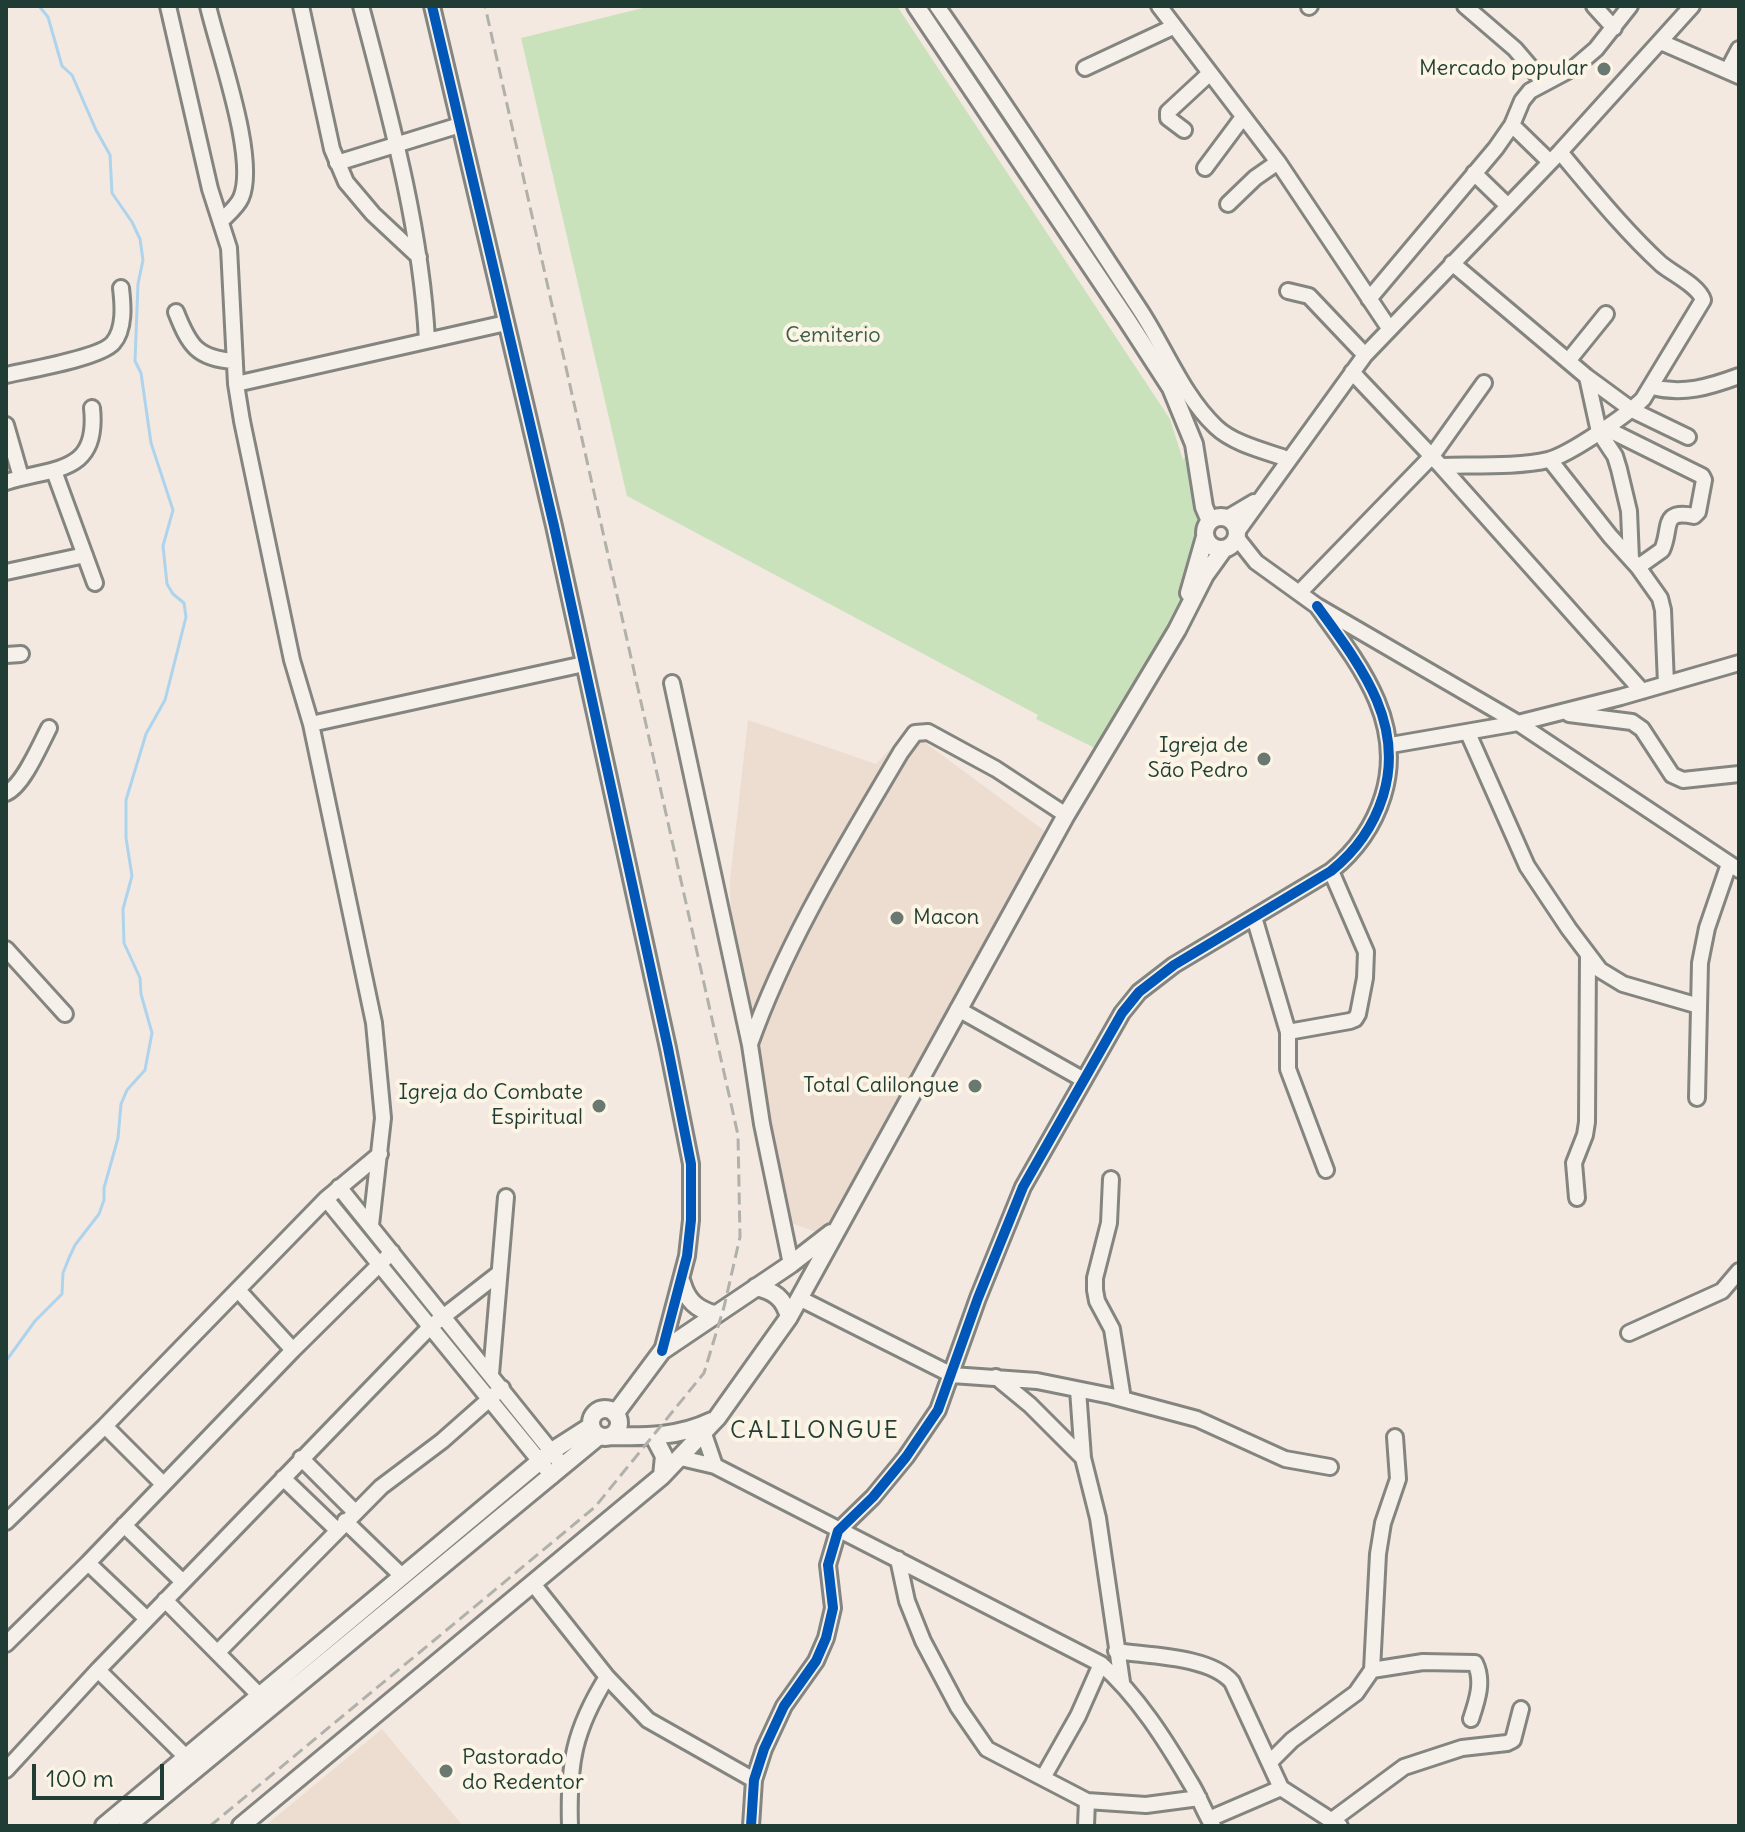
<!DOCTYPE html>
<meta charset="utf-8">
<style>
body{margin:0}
#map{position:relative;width:1745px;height:1832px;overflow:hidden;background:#f3e9e1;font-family:Delius,sans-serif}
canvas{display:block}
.frame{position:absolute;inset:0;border:8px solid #1f3d34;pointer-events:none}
.scale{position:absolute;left:32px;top:1764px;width:132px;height:36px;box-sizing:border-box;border:4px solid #1f3d34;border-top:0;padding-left:10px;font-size:24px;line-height:28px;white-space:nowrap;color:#1f3d34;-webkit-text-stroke:6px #fcf5e5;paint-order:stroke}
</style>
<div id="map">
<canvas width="1745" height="1832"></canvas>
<div class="frame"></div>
<div class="scale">100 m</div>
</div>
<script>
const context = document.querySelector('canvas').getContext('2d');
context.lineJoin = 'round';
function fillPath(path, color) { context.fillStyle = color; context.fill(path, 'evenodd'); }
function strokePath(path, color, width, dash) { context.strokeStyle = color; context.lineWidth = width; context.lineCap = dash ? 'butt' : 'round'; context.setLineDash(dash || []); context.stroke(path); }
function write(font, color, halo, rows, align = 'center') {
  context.font = font + ' Delius,sans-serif'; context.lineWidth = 8; context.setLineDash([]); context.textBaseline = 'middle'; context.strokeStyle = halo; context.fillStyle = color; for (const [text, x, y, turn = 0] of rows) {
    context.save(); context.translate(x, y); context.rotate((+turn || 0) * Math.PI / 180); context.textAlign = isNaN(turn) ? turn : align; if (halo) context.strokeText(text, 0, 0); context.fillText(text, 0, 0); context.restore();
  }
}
const built = new Path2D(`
 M 748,720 L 876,764 L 908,730 L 1046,832 L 822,1234 L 788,1222 L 731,935 L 730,880 Z
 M 382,1729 L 463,1826 L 265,1826 Z`);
const green = new Path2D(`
 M 651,6 L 897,6 L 1170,419 L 1183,460 L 1194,444 L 1206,526 L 1190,590 L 1103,752 L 1036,719 L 1038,715 L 627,496 L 521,38 Z`);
const stream = new Path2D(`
 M 6,1361 L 35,1321 L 62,1294 L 63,1273 L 69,1258 L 75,1245 L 99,1214 L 104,1200 L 104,1188 L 118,1138 L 121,1104 L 127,1090 L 145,1070 L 148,1054 L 152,1033 L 141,994 L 140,978 L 124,943 L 123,909 L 132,876 L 126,838 L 126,800 L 146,734 L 165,700 L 186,617 L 184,603 L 173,594 L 167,584 L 163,546 L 173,510 L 151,443 L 141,373 L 135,361 L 138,284 L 143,260 L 140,239 L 132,222 L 112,193 L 110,155 L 96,130 L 72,75 L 62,66 L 48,17 L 39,6`);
const minor = new Path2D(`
 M 168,6 L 210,189 L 229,248 L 236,384 L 242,421 L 292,660 L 311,724 L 374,1023 L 383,1118 L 371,1225
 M 208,6 C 218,50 258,159 241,198 C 237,207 228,214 221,221
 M 301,6 L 332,149 L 346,182 L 373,214 L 419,257
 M 361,6 C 390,116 421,227 427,340
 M 432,6 L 554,526 L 668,1048 L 691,1164 L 691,1220 L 687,1256 L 662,1351
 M 937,6 C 1007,106 1073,208 1140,310 C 1165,348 1183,396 1216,427 C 1234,444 1265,451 1288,459
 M 1159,6 L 1278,162 L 1389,328
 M 1465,6 L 1515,49 L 1544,83
 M 1594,6 L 1614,28
 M 1309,7 L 1310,6
 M 1661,42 L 1739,76
 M 1085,68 L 1173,27
 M 1728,70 L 1739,49
 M 1512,125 L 1550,162
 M 1184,130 L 1168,118 L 1168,112 L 1209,74
 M 337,163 L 460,125
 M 1205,168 L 1243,117
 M 1474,173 L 1507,205
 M 1228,204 L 1255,178 L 1278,162
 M 1452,263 L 1587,377 L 1632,410 L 1688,437
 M 1288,291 L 1309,296 L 1365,355
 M 1369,299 L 1496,148 L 1512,125 L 1522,101 L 1530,91 L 1575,67 L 1596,49 L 1630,6
 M 176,312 C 189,345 197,359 235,361
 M 1568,361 L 1606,314
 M 1352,372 L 1441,466 L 1642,691
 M 6,375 C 28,370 100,358 113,343 C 125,329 123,305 121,288
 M 1587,377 L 1599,432 L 1615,456 L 1619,469 L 1629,511 L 1631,559
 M 236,384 L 506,323
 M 1652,387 C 1683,395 1709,387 1739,376
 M 6,425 L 21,477
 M 1605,428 L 1702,476 L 1704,480 L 1698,512 L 1694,516 C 1660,509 1672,529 1662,550 L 1638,567
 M 1550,460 L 1610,536 L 1638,567 L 1660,598 L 1663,610 L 1666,684
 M 1441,466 C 1472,465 1520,467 1548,460 C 1569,455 1627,415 1643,399 L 1703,300 C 1699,286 1673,274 1661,264 C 1624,230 1592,190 1560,152
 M 54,471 L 95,583
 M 6,482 C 53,467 99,475 92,408
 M 1227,518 L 1254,502
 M 1237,532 L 1365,355 L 1560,152 L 1692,6
 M 1237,538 L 1256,562 L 1317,606 L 1518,723 L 1739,870
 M 6,572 L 85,555
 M 1299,593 L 1432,456 L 1484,383
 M 6,655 L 21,654
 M 672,683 L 750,1045 L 762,1124 L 791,1264
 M 1569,714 L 1632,722 L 1642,729 L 1672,775 L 1683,780 L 1739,774
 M 311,724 L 584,664
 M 1468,733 L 1527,866 L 1569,929 L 1600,970 L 1623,984 L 1699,1006
 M 1391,745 L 1518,723 L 1621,697 L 1739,663
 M 6,793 C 23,786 40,745 49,728
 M 1254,917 L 1288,1032 L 1288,1069 L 1326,1170
 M 6,949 L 65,1014
 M 958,1009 L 1084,1080
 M 1288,1032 L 1350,1021 L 1355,1019 L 1358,1014 L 1365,978 L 1366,952 L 1331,871
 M 750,1044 C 787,940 845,847 901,752 L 915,733 L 928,732 L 996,769 L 1066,815
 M 1697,1098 L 1700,963 L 1707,928 L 1729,864
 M 1111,1179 L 1109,1223 L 1095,1278 L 1095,1290 L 1097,1301 L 1112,1329 L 1123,1399
 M 339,1187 L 563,1466
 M 1577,1198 L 1574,1163 L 1585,1135 L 1587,1122 L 1588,954
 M 326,1199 L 552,1476
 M 238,1290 L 293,1350
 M 799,1298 L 952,1375 L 1037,1381 L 1111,1396 L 1197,1419 L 1285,1459 L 1330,1467
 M 1629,1333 L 1722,1291 L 1739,1271
 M 491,1374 L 506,1197
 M 996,1377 L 1030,1405 L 1083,1458
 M 1078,1390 L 1083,1458 L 1098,1518 L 1122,1682
 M 105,1426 L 163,1484
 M 704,1434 L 715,1466
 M 301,1458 L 355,1512
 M 681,1458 L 715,1466 L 1101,1664 C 1137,1695 1166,1741 1190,1782 C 1199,1796 1204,1812 1213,1826
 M 283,1478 L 337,1530
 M 345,1521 L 402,1576
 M 6,1522 L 105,1426 L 326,1199 L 380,1154
 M 124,1525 L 183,1582
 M 898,1559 L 907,1601 L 923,1641 L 958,1707 L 987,1749 L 1087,1801 L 1146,1805 L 1199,1798
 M 88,1563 L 147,1619
 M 534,1585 L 607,1677 C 574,1730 568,1763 570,1826
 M 165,1600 L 259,1695
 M 6,1644 L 88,1563 L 293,1350 L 392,1252
 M 1116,1651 C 1149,1656 1210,1656 1232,1682 L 1281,1788
 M 218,1652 L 381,1487 L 442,1441 L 502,1388
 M 98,1670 L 185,1756
 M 1372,1670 L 1423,1662 L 1475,1663 C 1484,1681 1477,1701 1471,1719
 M 607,1677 L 648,1720 L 754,1780
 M 1270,1762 L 1292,1740 L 1356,1693 L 1372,1670 L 1378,1554 L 1383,1523 L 1398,1479 L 1395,1437
 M 6,1770 L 98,1670 L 430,1327 L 498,1274
 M 1044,1776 L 1078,1716 L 1101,1664
 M 1209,1819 L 1281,1788 L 1340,1826
 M 1331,1821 L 1404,1767 L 1462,1748 L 1507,1743 L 1513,1740 L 1521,1709
 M 751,1826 L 754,1780 L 764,1749 L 784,1706 L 816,1661 L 826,1638 L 833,1608 L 828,1565 L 838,1531 L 873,1497 L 906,1457 L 938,1410 L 978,1298 L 1023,1187 L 1122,1013 L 1139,992 L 1174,965 L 1331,871 C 1356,851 1373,828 1383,796 C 1406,722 1359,664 1317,606
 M 1086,1826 L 1087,1801`);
const major = new Path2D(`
 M 916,6 L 1127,320 L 1171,388 L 1194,444 L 1204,507 L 1210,521
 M1205 533a16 16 0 1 1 32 0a16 16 0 1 1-32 0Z
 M 1189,593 L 1205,537
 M 682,1283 C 687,1300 696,1309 714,1314
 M 756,1287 C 774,1291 784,1298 789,1317
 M591 1423a14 14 0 1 1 28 0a14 14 0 1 1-28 0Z
 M 615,1414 L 662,1351 L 791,1264 L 831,1233
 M 610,1436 C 646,1437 679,1437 712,1421
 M 654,1437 L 664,1456 L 662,1476
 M 104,1826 L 552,1451 L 591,1426
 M 127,1826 L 599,1436
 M 241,1826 L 662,1476 L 717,1418 L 789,1317 L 1066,815 L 1177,630 L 1205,575 L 1223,550`);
const rail = new Path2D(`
 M 210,1826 L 595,1507 L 704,1373 L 724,1307 L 740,1237 L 738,1135 L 485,6`);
const cycleway = new Path2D(`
 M 432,6 L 554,526 L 668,1048 L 691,1164 L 691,1220 L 687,1256 L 662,1351
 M 751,1826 L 754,1780 L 764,1749 L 784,1706 L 816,1661 L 826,1638 L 833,1608 L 828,1565 L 838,1531 L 873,1497 L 906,1457 L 938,1410 L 978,1298 L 1023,1187 L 1122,1013 L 1139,992 L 1174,965 L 1331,871 C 1356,851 1373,828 1383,796 C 1406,722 1359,664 1317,606`);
const markers = [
 [1604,69,8,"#697971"],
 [1264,759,8,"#697971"],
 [897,918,8,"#697971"],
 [975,1086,8,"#697971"],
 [599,1106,8,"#697971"],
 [446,1771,8,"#697971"]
];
const poiNames = [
 ["Mercado popular",1588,69],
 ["Igreja de",1248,746],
 ["São Pedro",1248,771],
 ["Macon",913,918,"left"],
 ["Total Calilongue",959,1086],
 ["Igreja do Combate",583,1093],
 ["Espiritual",583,1118],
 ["Pastorado",462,1758,"left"],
 ["do Redentor",462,1783,"left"]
];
const parkNames = [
 ["Cemiterio",833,336]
];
const neighbourhoodNames = [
 ["CALILONGUE",815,1431]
];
fillPath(built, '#eddcd0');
fillPath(green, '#cae2bc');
strokePath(stream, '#aed3ec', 3);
strokePath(minor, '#848580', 20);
strokePath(major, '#848580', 22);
strokePath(minor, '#f5f1ea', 14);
strokePath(major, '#f5f1ea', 16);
strokePath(rail, '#b0b1ab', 3, [12, 6]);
strokePath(cycleway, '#0057b8', 10);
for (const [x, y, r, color] of markers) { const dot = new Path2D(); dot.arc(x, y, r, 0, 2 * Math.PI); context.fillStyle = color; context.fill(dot); strokePath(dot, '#fcf5e5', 3); }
write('22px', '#1f3d34', '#fcf5e5', poiNames, 'right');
write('22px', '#3b5d49', '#fcf5e5', parkNames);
context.letterSpacing = '2px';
write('24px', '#1f3d34', '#fcf5e5', neighbourhoodNames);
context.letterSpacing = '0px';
</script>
